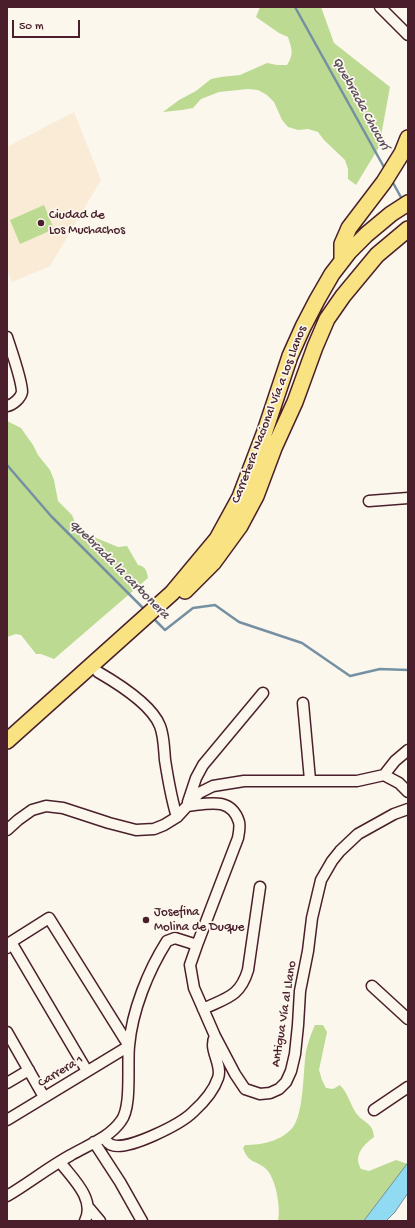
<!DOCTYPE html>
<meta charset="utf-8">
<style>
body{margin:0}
#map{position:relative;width:415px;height:1228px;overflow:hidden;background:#fbf7ec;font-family:"Gochi Hand",sans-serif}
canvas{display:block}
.frame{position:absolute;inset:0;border:8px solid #4a1f2b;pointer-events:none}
.scale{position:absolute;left:12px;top:20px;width:68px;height:18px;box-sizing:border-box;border:2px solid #4a1f2b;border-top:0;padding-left:5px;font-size:12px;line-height:14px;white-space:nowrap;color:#4a1f2b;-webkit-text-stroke:3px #fbf7ec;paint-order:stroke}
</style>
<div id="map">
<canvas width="415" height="1228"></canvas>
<div class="frame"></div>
<div class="scale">50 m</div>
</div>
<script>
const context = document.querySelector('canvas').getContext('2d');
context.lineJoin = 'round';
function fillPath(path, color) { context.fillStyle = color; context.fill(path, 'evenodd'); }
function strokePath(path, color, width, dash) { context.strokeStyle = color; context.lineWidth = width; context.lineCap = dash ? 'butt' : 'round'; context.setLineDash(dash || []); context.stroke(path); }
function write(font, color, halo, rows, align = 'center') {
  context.font = font + ' "Gochi Hand",sans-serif'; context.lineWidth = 3.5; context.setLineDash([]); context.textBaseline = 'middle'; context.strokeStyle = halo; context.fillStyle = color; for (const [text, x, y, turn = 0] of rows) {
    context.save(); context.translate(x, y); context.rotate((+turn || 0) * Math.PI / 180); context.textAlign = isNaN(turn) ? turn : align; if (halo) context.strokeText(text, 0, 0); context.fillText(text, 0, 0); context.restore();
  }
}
const built = new Path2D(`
 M 74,112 L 101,180 L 50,266 L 12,282 L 7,270 L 7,147 Z`);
const green = new Path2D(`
 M 260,7 L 321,7 L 334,43 L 390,87 L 379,147 L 356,185 L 348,179 L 348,169 L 345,160 L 324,140 L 318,132 L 308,129 L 298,130 L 288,127 L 282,120 L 274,102 L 267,95 L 258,90 L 248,89 L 219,92 L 201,99 L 193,108 L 182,110 L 163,112 L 179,100 L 196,91 L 211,79 L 221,77 L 240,75 L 267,63 L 277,65 L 287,65 C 294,54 292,49 288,37 L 279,33 L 256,17 Z
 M 44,205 L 54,229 L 20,244 L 10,220 Z
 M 7,421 L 21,428 L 33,445 L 38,455 L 50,470 L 54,480 L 58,501 L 72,515 L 76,525 L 82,532 L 118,547 L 127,546 L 138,565 C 145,566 147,571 148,578 L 54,659 L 41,654 L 36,654 L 21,635 L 16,634 L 7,637 Z
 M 315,1025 L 323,1025 L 327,1032 L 319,1070 L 322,1080 L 326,1088 L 333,1089 L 340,1085 C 348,1093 350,1104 356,1113 C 363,1123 373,1122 374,1137 C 366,1143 358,1150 358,1160 C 358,1163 360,1167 361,1169 L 369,1171 L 396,1160 L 408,1164 L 376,1211 L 364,1221 L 278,1221 C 281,1208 276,1177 265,1168 C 255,1160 248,1163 243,1148 L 245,1145 C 262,1145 282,1141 293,1127 C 304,1112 303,1071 306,1051 C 308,1042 311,1034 315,1025 Z`);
const water = new Path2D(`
 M 408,1163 L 408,1193 L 395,1212 L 386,1221 L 364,1221 Z`);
const stream = new Path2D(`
 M 295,7 L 385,169
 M 392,181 L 403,201
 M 7,465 L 51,516 L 146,611
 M 152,617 L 165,630 L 193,608 L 215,605 L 239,622 L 302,643 L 350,676 L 380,669 L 408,670`);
const minor = new Path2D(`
 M 380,7 L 408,35
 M 7,337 C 11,350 22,380 22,392 C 21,398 13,405 7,406
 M 369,501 L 408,498
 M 98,672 C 117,683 152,705 160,726 C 164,736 164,749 165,760 C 168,779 171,798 177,817
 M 303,703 L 310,780
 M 384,775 L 395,761 L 408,750
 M 188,802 L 196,778 L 203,765 L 263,693
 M 187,806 C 207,804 231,796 239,822 C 240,826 239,833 238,838 L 197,945 L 190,965 L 194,988 L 215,1036 L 235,1074 L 245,1089 L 260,1094 L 270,1093 L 279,1089 L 286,1082 L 291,1071 L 295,1054 L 298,1025 L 300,991 L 308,951 L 312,918 L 321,880 L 332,861 L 340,851 L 358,834 L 394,814 L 408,809
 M 7,830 L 18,820 L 32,810 L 46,806 L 63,808 L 109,823 L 136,830 L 154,829 L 164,825 L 177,817 L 199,793 L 213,786 L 244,781 L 357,781 L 384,775 L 399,783 L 408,792
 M 11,942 L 87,1071
 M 7,948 L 11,942 L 49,918 L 129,1046 L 7,1120
 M 372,986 L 408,1019
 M 203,1009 C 226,998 240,997 248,970 L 260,887
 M 7,1032 L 44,1097
 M 7,1083 L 29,1070
 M 374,1110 L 408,1087
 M 104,1137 C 106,1141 108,1144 112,1145 C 128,1151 181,1124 193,1112 C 203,1103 214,1090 218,1078 C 222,1067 213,1055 213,1045 C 213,1042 214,1038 215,1036
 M 94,1142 L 120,1182 L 142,1221
 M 60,1162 C 72,1178 96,1199 85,1221
 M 7,1196 C 29,1183 49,1167 71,1155 C 88,1145 109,1138 121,1121 C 132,1107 127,1066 129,1046 C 132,1011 148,971 167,941 L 175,938 L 197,945
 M 89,1208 L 100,1221`);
const highway = new Path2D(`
 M 342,260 L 342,244 L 349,228 L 384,182 L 402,153 L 408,138
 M 185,591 L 213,563 L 240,526 L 256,496 L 274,448 L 295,402 L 315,347 L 327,319 L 343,296 L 377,255 L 408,229
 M 7,741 L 172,593 L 217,539 L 240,497 L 264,434 L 290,356 L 303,327 L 317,300 L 332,274 L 349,252 L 367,234 L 391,214 L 408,203`);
const markers = [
 [41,223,4,"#4a1f2b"],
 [146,920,4,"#4a1f2b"]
];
const poiNames = [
 ["Ciudad de",49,216],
 ["Los Muchachos",49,231],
 ["Josefina",154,913],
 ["Molina de Duque",154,928]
];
const streetNames = [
 ["Carretera Nacional Vía a Los Llanos",270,415,-69],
 ["Antigua Vía al Llano",285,1014,-81],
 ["Carrera 1",61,1072,-31]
];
const waterNames = [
 ["Quebrada Chucurí",360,104,61],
 ["quebrada la carbonera",119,570,45]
];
fillPath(built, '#f9ebd6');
fillPath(green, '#bcda92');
fillPath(water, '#90dbf1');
strokePath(water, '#7490a2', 1);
strokePath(stream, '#7490a2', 2.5);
strokePath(minor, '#4a1f2b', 13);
strokePath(highway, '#4a1f2b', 18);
strokePath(minor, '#fbf7ec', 10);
strokePath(highway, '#f8e281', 15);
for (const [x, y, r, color] of markers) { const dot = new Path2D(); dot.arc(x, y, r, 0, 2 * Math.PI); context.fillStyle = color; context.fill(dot); strokePath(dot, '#fbf7ec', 1.5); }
write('13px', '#4a1f2b', '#fbf7ec', poiNames, 'left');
write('13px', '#4a1f2b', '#fbf7ec', streetNames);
write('italic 14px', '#5c4e5c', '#fbf7ec', waterNames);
</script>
